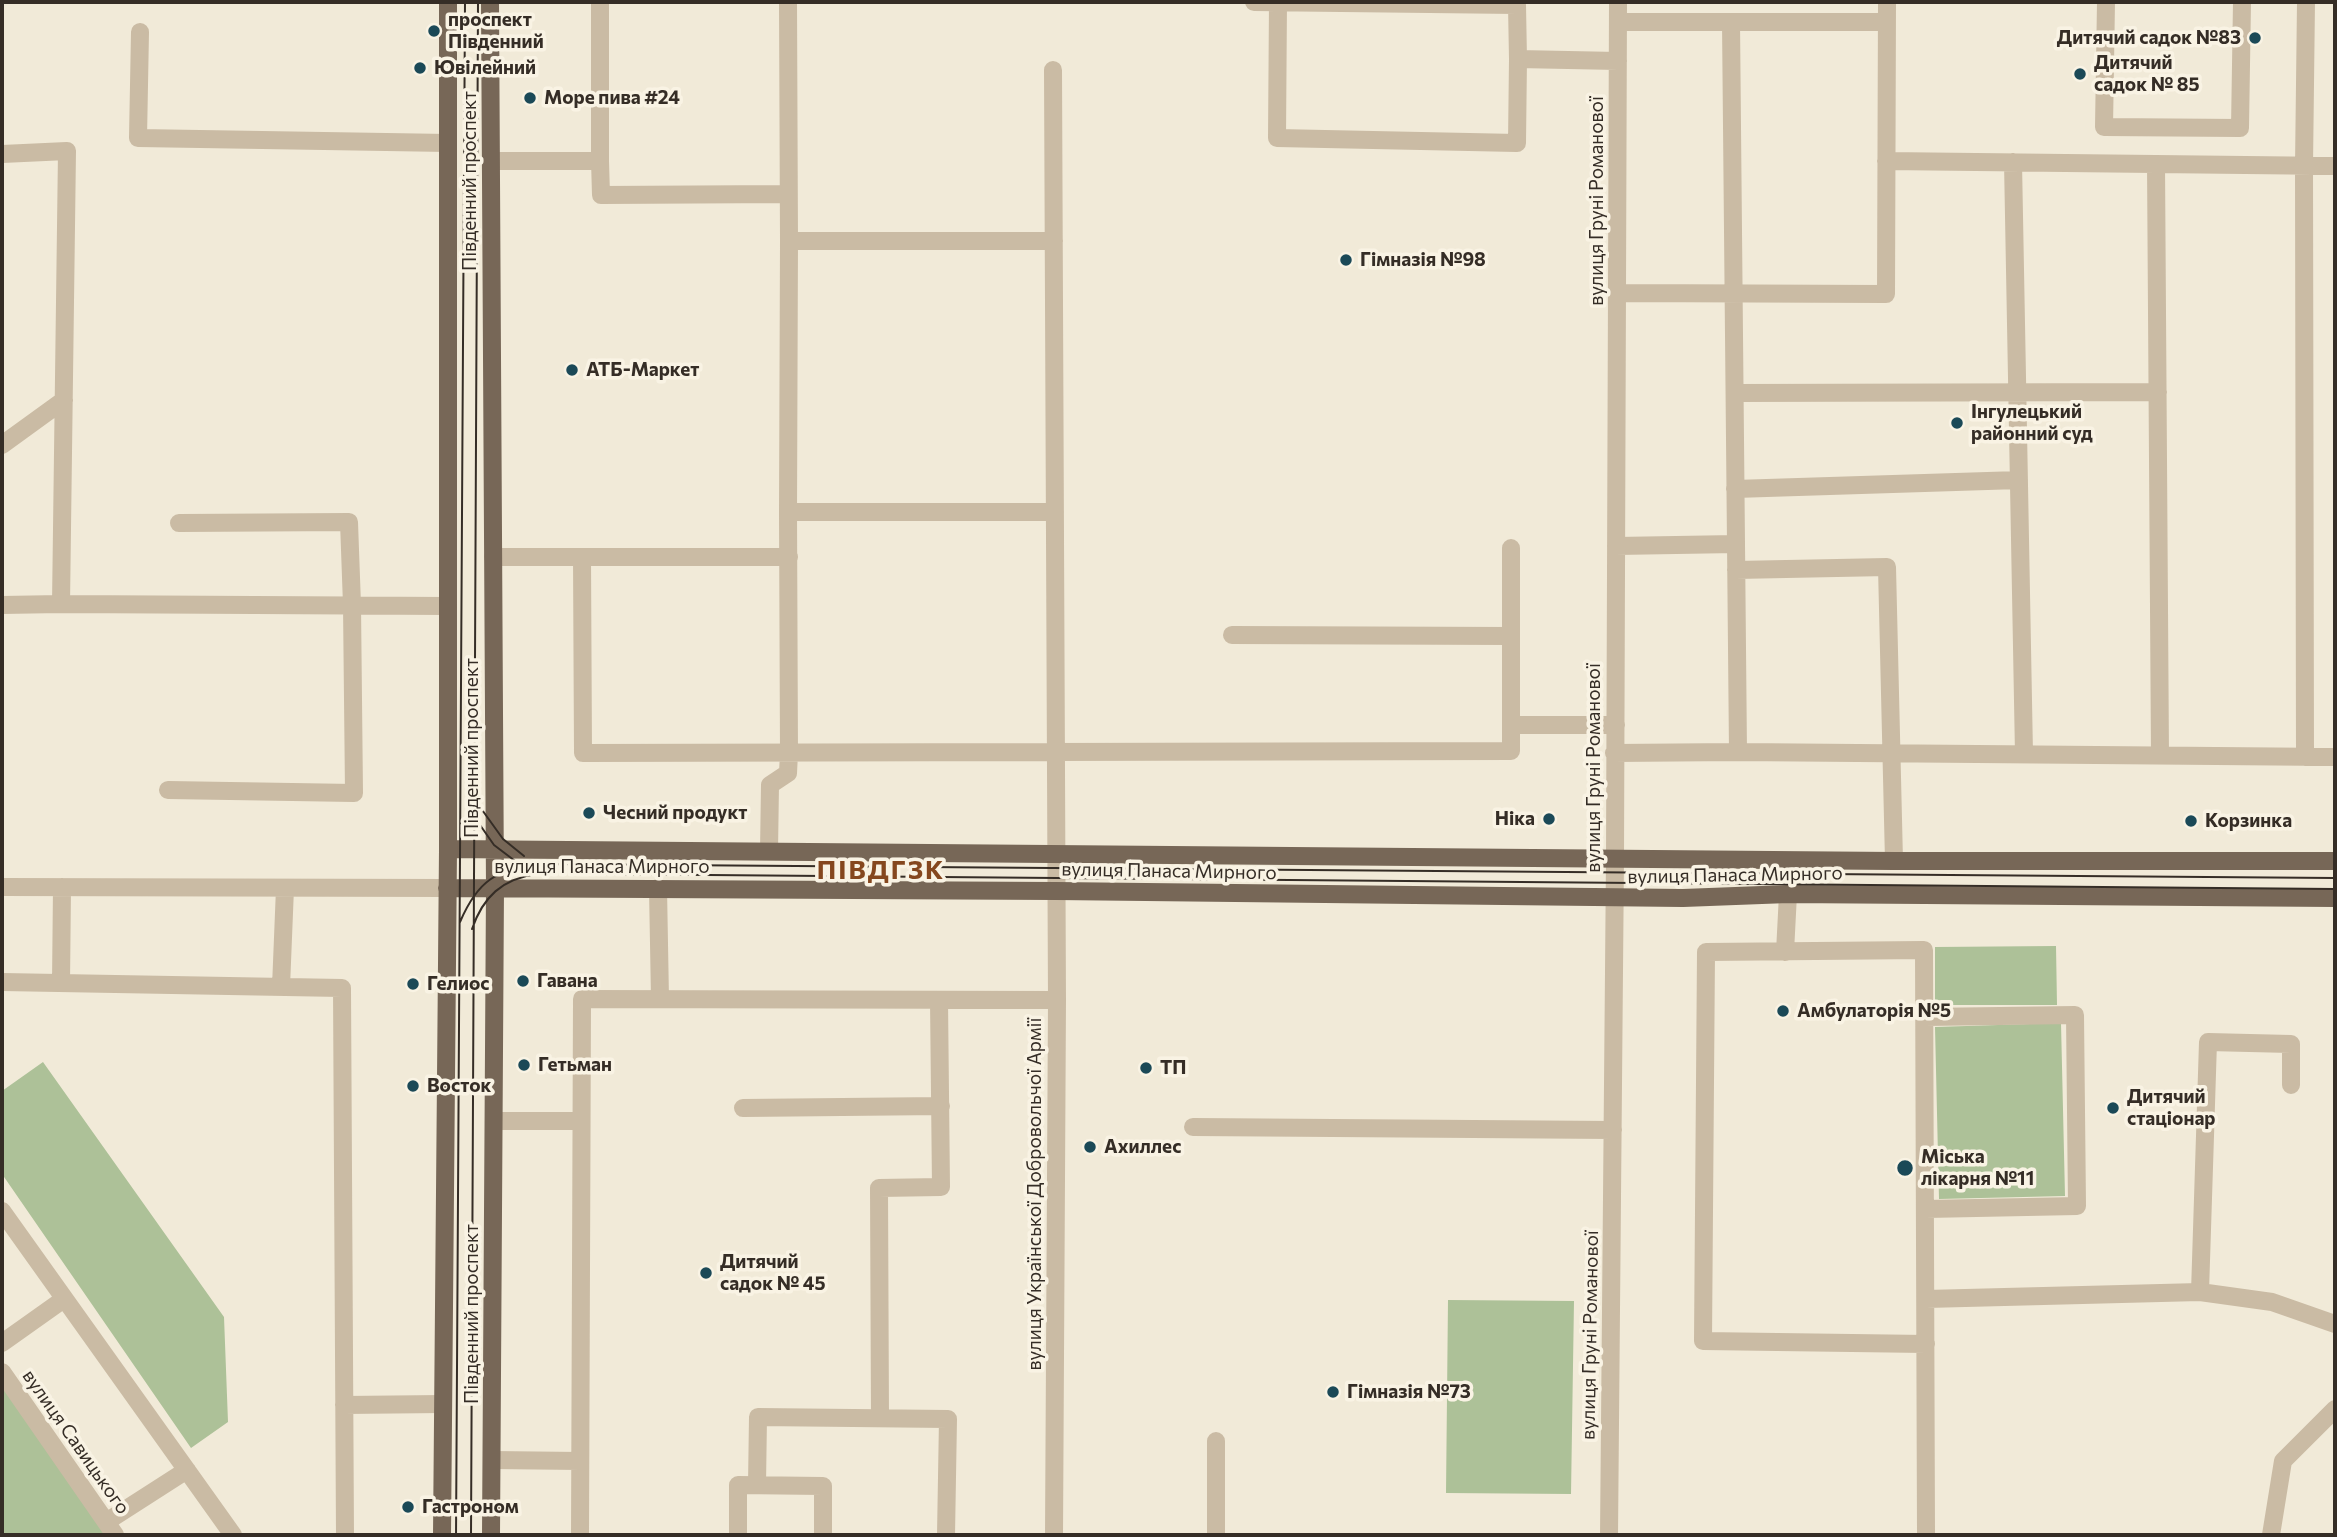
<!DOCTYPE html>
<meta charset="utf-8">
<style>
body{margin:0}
#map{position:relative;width:2337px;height:1537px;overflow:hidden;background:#f1ead8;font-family:Commissioner,sans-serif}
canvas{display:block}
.frame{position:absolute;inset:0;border:4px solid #352d26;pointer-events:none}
</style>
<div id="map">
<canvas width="2337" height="1537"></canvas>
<div class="frame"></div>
</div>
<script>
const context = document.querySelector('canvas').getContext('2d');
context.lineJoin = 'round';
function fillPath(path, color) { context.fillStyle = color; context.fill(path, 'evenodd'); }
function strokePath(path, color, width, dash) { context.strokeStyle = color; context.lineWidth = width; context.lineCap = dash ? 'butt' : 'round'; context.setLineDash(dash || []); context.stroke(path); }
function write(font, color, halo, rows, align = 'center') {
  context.font = font + ' Commissioner,sans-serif'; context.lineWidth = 7; context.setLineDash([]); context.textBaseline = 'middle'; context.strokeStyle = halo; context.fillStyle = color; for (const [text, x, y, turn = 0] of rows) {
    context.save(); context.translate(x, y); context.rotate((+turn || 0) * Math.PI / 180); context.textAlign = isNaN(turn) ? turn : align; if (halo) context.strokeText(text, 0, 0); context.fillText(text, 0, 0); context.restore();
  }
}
const green = new Path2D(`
 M 2056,946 L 2057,1005 L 1935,1005 L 1935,947 Z
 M 2061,1023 L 2065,1196 L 1939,1199 L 1935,1027 Z
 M 43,1062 L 224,1317 L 228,1422 L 191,1448 L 2,1174 L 2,1091 Z
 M 1448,1300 L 1574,1301 L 1571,1494 L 1446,1493 Z
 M 2,1372 L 115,1535 L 2,1535 Z`);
const minor = new Path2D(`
 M 788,2 L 789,241
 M 1254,2 L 1517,5 L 1518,59 L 1618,61
 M 1278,2 L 1277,138 L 1517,143 L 1518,59
 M 2106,2 L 2104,127 L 2240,128 L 2242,2
 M 1618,22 L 1887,22
 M 140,32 L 138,138 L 448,143
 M 1053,70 L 1057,1000 L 1054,1535
 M 2,154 L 67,151 L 61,604 L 448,606
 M 491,161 L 600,161 L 600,2
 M 600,161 L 601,195 L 788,194
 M 1886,161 L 2335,166
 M 2013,162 L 2024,754
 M 2156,164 L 2160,755
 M 1054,241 L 789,241 L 788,512 L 1055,512
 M 1618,293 L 1886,294 L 1887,2
 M 1735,393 L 2158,392
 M 2,445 L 64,400
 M 1735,489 L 2019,480
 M 1616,546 L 1736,544
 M 493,557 L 582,557 L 583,753 L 1511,751 L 1511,548
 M 582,557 L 789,557
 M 1736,570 L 1887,567 L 1894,861
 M 2,605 L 61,604
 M 1232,635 L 1511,636
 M 1511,725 L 1616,725
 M 1738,752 L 2335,757
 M 1614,753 L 1738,752 L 1731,22
 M 2305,757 L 2304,166 L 2306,2
 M 168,790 L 354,793 L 352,605 L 349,522 L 179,523
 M 769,851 L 770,785 L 788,773 L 789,753 L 788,512
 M 2,887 L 447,888
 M 658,888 L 660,999
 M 1785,952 L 1788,894
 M 2,982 L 342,988 L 345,1535
 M 61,983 L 62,887
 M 281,987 L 285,888
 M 1925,1017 L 2075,1015 L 2077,1206 L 1926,1209
 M 743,1108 L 941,1106
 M 494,1121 L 581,1121
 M 1193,1127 L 1613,1130
 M 2,1211 L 233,1535
 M 2200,1292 L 2208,1042 L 2291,1044 L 2291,1085
 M 1926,1299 L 2200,1292 L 2272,1302 L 2335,1324
 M 2,1343 L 64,1299
 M 1926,1344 L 1703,1341 L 1706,952 L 1924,950 L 1926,1535
 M 2,1372 L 115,1535
 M 344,1405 L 443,1404
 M 880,1418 L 879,1188 L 941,1187 L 939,1000
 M 492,1460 L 580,1461
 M 757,1485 L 758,1417 L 948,1419 L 946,1535
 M 106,1522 L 187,1470
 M 580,1535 L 582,999 L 1057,1000
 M 738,1535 L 738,1485 L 823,1486 L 823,1535
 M 1216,1535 L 1216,1441
 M 1609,1535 L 1615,858 L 1618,2
 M 2271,1535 L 2283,1461 L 2335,1409`);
const major = new Path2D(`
 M 490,2 L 495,888 L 491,1535
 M 448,849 L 1894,861 L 2335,861
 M 447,888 L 1056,891 L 1683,898 L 1788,894 L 2335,898
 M 442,1535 L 448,849 L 448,2`);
const tram = new Path2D(`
 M 480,807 L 503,839 L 524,856
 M 473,815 L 494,845 L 523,867
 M 592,874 L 2335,889
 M 460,922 C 478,880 496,870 539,864 L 2335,878
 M 472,929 C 483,897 502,879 536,874
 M 456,1535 L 465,2
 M 471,1535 L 478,2`);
const markers = [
 [434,31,7,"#1b4957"],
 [2255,38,7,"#1b4957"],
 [420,68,7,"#1b4957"],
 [2080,74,7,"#1b4957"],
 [530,98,7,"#1b4957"],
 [1346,260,7,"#1b4957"],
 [572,370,7,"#1b4957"],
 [1957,423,7,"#1b4957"],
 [589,813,7,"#1b4957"],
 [1549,819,7,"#1b4957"],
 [2191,821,7,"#1b4957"],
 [523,981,7,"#1b4957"],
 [413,984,7,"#1b4957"],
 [1783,1011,7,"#1b4957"],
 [524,1065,7,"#1b4957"],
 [1146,1068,7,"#1b4957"],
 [413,1086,7,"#1b4957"],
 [2113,1108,7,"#1b4957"],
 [1090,1147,7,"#1b4957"],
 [1905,1168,9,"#1b4957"],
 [706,1273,7,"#1b4957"],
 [1333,1392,7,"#1b4957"],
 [408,1507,7,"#1b4957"]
];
const poiNames = [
 ["проспект",448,20],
 ["Південний",448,42],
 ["Дитячий садок №83",2241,38,"right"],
 ["Дитячий",2094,63],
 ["садок № 85",2094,85],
 ["Ювілейний",434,68],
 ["Море пива #24",544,98],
 ["Гімназія №98",1360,260],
 ["АТБ-Маркет",586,370],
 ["Інгулецький",1971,412],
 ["районний суд",1971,434],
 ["Чесний продукт",603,813],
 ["Ніка",1535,819,"right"],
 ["Корзинка",2205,821],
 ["Гавана",537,981],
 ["Гелиос",427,984],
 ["Амбулаторія №5",1797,1011],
 ["Гетьман",538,1065],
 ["ТП",1160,1068],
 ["Восток",427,1086],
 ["Дитячий",2127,1097],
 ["стаціонар",2127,1119],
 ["Ахиллес",1104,1147],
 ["Міська",1921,1157],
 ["лікарня №11",1921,1179],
 ["Дитячий",720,1262],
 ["садок № 45",720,1284],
 ["Гімназія №73",1347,1392],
 ["Гастроном",422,1507]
];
const streetNames = [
 ["Південний проспект",470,181,-90],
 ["вулиця Груні Романової",1597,201,-90],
 ["Південний проспект",472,748,-90],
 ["вулиця Груні Романової",1594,768,-90],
 ["вулиця Панаса Мирного",602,867],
 ["вулиця Панаса Мирного",1169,871,1],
 ["вулиця Панаса Мирного",1735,875,-1],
 ["вулиця Української Добровольчої Армії",1035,1194,-90],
 ["Південний проспект",472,1314,-90],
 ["вулиця Груні Романової",1590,1335,-89],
 ["вулиця Савицького",76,1442,55]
];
const districtNames = [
 ["ПІВДГЗК",881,870]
];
fillPath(green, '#adc198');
strokePath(minor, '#cabba4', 18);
strokePath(major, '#776757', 18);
strokePath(tram, '#352d26', 2);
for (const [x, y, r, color] of markers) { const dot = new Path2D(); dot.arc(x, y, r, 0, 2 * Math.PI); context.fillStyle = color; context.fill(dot); strokePath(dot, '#f9f3e4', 2.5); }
write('bold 19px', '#352d26', '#f9f3e4', poiNames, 'left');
write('19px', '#352d26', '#f9f3e4', streetNames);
context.letterSpacing = '2px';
write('bold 26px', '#85471e', '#f9f3e4', districtNames);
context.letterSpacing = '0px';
</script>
